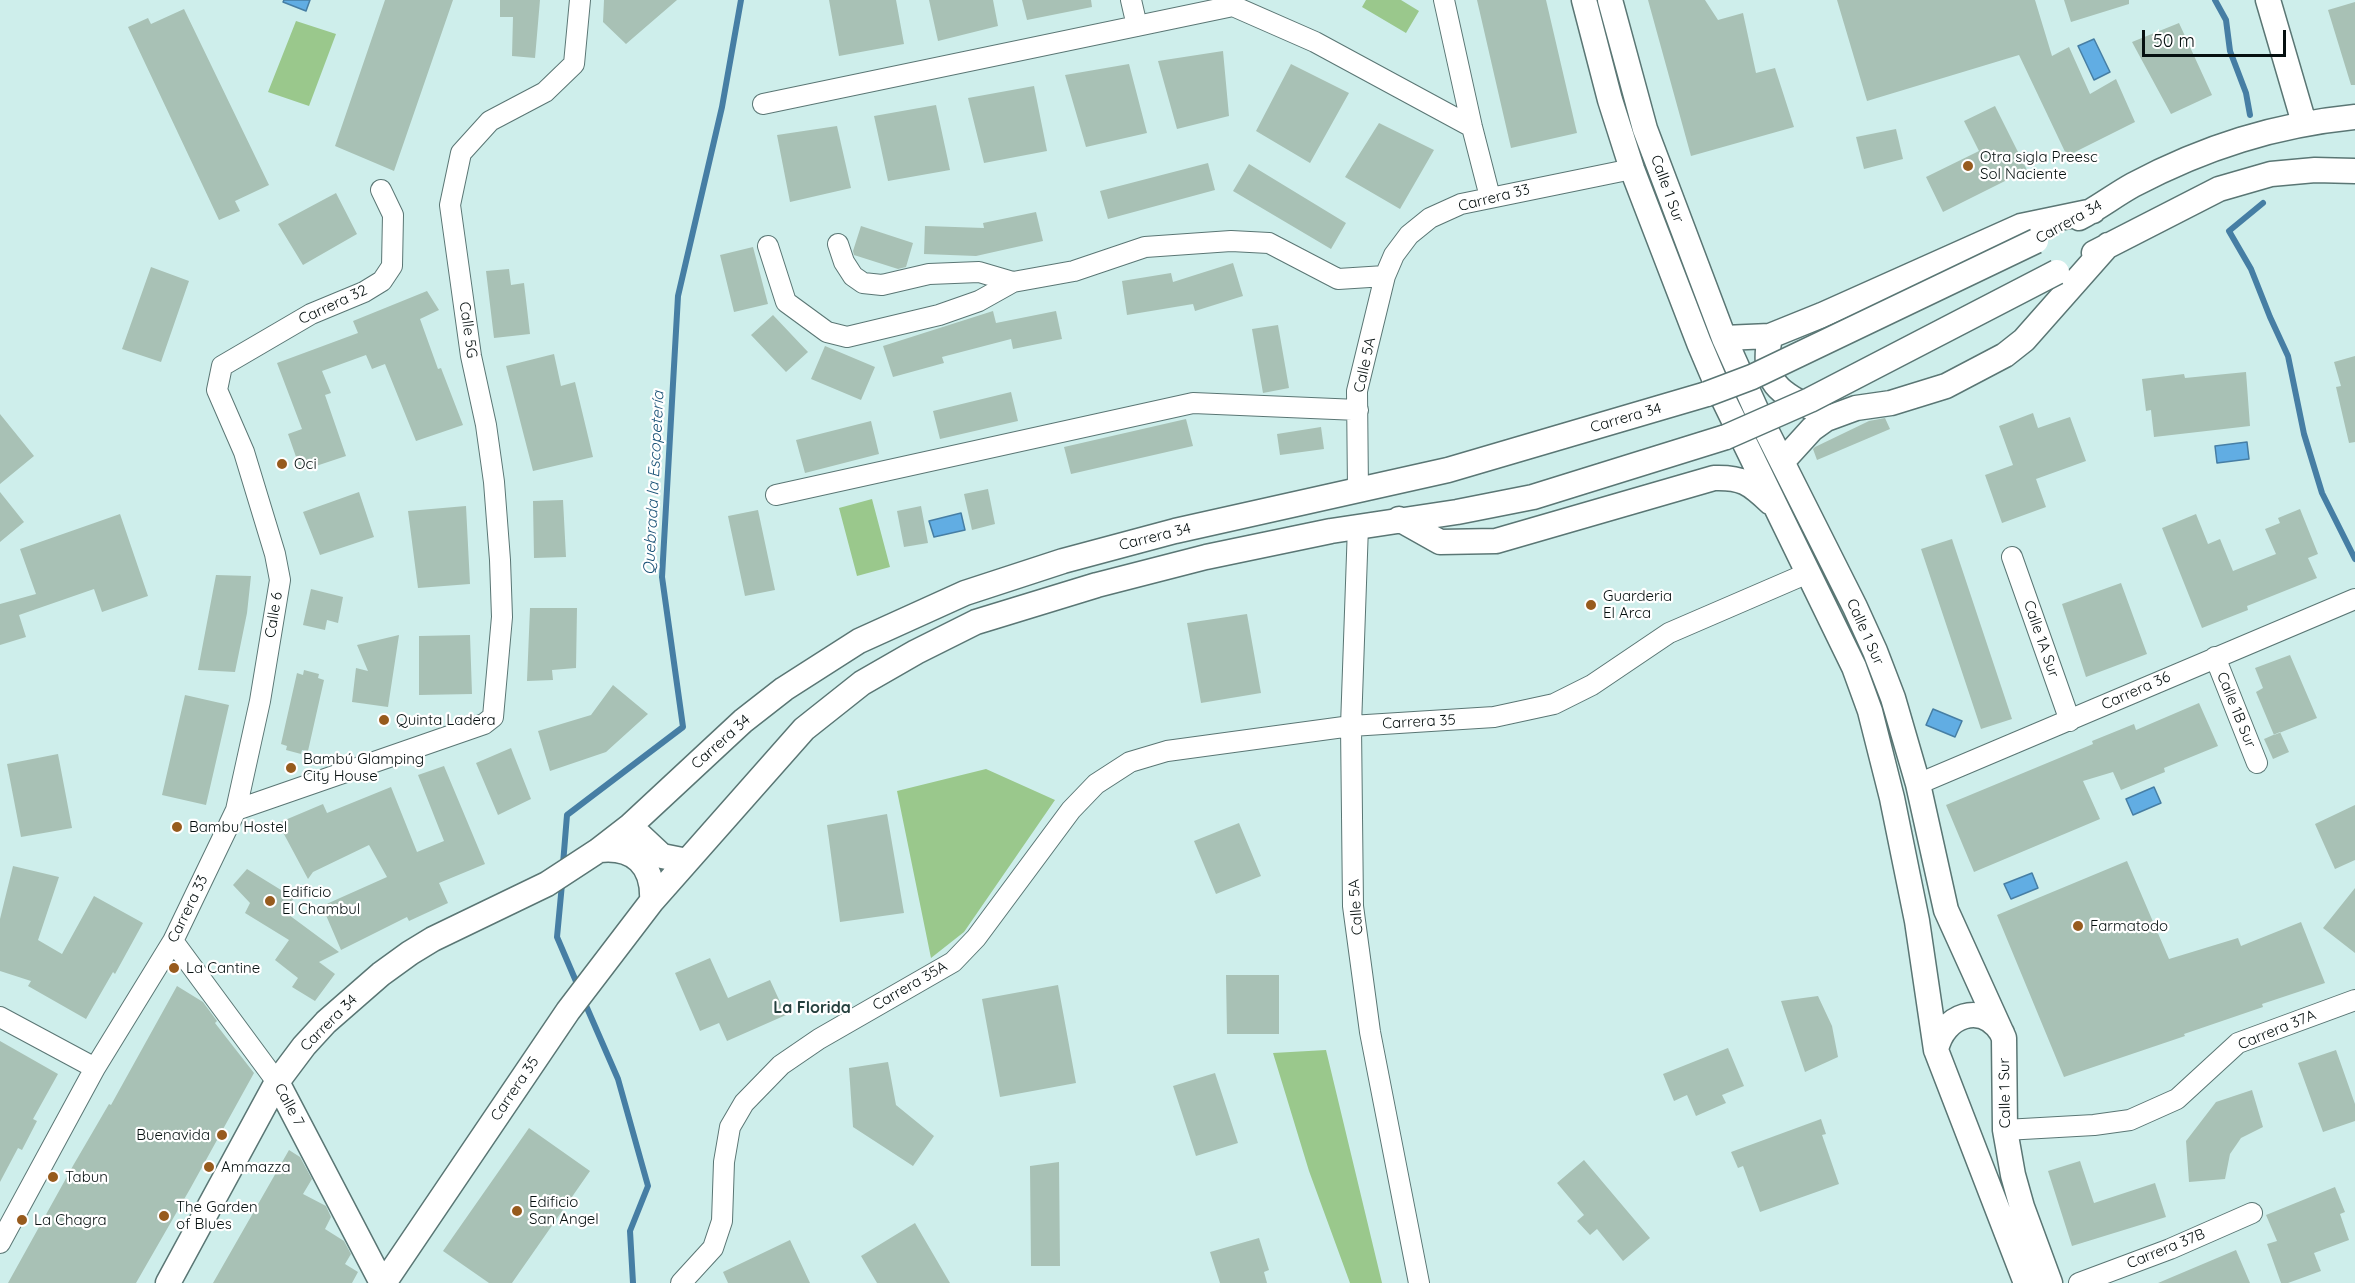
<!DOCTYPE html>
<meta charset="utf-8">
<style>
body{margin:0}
#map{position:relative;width:2355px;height:1283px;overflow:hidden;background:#ceeeeb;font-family:Quicksand,sans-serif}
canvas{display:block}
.scale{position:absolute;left:2142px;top:30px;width:144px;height:27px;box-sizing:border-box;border:3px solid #061010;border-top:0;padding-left:8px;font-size:18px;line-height:21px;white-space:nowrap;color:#061010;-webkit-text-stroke:4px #fff;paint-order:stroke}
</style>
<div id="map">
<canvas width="2355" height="1283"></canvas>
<div class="scale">50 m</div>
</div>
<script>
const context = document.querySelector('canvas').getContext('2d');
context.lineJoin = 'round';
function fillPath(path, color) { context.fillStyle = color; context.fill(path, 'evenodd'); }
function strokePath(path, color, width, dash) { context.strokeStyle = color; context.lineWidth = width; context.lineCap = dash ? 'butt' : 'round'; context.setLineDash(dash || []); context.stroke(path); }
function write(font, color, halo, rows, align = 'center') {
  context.font = font + ' Quicksand,sans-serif'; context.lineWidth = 4.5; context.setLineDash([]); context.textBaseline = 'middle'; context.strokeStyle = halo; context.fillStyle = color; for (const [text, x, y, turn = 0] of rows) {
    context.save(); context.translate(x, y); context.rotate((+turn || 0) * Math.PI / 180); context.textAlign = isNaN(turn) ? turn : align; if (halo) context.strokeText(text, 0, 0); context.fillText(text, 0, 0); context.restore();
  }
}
const green = new Path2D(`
 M 1366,0 L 1401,0 L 1419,11 L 1406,33 L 1362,7 Z
 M 296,21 L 336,34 L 309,106 L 268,92 Z
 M 872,499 L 890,567 L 857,576 L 839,508 Z
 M 986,769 L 1055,800 L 964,932 L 931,958 L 897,791 Z
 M 1326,1050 L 1382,1283 L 1350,1283 L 1309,1171 L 1273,1053 Z`);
const water = new Path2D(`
 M 284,0 L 310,0 L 306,11 L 283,2 Z
 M 2094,39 L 2110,72 L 2094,80 L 2078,46 Z
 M 2247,442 L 2249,459 L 2217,463 L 2215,446 Z
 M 961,513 L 965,530 L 934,537 L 929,521 Z
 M 1933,709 L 1962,721 L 1955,737 L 1926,725 Z
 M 2154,787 L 2161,803 L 2133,815 L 2126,799 Z
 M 2032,873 L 2038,888 L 2011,899 L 2004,884 Z`);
const stream = new Path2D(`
 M 2215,0 L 2226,20 L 2230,51 L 2246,93 L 2250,115
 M 2263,203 L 2229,231 L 2251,269 L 2270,317 L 2288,356 L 2304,434 L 2322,493 L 2355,559
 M 563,864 L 567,815 L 683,727 L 662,577 L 678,296 L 722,107 L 741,0
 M 562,884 L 557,937 L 578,986
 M 584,1001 L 618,1079 L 648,1186 L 630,1231 L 633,1283`);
const building = new Path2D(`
 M 385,0 L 453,0 L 394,171 L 335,146 Z
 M 500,0 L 540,0 L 535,58 L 512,56 L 513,17 L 500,17 Z
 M 604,0 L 677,0 L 626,44 L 603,22 Z
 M 829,0 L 896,0 L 904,44 L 839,56 Z
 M 929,0 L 993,0 L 998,26 L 938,41 Z
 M 1022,0 L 1091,0 L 1092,7 L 1027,20 Z
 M 1477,0 L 1546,0 L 1577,133 L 1511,148 Z
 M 1648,0 L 1705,0 L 1718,20 L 1743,13 L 1756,73 L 1775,68 L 1794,127 L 1691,156 Z
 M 1837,0 L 2035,0 L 2052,56 L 2069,47 L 2090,94 L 2116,79 L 2135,122 L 2067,156 L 2019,55 L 1867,101 Z
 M 2064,0 L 2129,0 L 2129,4 L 2071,22 Z
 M 2355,2 L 2355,85 L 2351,85 L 2328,10 Z
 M 184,9 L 269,185 L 235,201 L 240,211 L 219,220 L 128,27 L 148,18 L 151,24 Z
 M 2179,23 L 2212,95 L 2171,114 L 2132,42 Z
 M 1223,51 L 1229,116 L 1177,129 L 1158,61 Z
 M 1129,64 L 1147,133 L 1086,147 L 1065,75 Z
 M 1291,64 L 1349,93 L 1310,163 L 1256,131 Z
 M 1034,86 L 1047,151 L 984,163 L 968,98 Z
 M 936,105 L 950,170 L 888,181 L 874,116 Z
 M 1995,106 L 2027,170 L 1943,212 L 1926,177 L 1979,151 L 1964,121 Z
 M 1379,123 L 1434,150 L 1400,209 L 1345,177 Z
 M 837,126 L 851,188 L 790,202 L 777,135 Z
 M 1896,129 L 1903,159 L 1864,169 L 1856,137 Z
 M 1208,163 L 1215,190 L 1108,219 L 1100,191 Z
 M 1249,164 L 1346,223 L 1331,249 L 1233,191 Z
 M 336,193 L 357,234 L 303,265 L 278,224 Z
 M 1036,212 L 1043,241 L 976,256 L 924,254 L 925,226 L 984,228 L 983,223 Z
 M 861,226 L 913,243 L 906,267 L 898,269 L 854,255 L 853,251 Z
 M 753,247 L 768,304 L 734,312 L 720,255 Z
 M 1233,263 L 1243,296 L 1195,311 L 1193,304 L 1127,315 L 1122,281 L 1171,273 L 1173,282 Z
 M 151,267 L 189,281 L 161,362 L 122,349 Z
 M 509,269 L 511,285 L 524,283 L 530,334 L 494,338 L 486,271 Z
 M 427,291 L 439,310 L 420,319 L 438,369 L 441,368 L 463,425 L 416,441 L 385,364 L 372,369 L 366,355 L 322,371 L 331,393 L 325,395 L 346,456 L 301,471 L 288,434 L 302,429 L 277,363 L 358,333 L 353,321 Z
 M 993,311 L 996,323 L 1056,311 L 1062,339 L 1013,349 L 1011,339 L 942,357 L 944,363 L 893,377 L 883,346 Z
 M 773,315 L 808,352 L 786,372 L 751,335 Z
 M 1278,325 L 1289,388 L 1263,393 L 1252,329 Z
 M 825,346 L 875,367 L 861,400 L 811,379 Z
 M 554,354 L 561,386 L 575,382 L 593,457 L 533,471 L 506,366 Z
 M 2355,356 L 2355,442 L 2349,443 L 2336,387 L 2341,386 L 2334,362 Z
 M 2246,372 L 2250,426 L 2154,437 L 2151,410 L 2146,411 L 2142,379 L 2184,374 L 2185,378 Z
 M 1011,392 L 1018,421 L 940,439 L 933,411 Z
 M 2033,413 L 2038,428 L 2070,417 L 2086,461 L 2036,479 L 2046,507 L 2002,523 L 1985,475 L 2013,465 L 1999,426 Z
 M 0,414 L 34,456 L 0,484 Z
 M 1885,418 L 1890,429 L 1817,460 L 1813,449 L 1815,447 L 1869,421 Z
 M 1186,419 L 1193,446 L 1071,474 L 1064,447 Z
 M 871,421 L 879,454 L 805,473 L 796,440 Z
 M 1321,427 L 1324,449 L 1280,455 L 1277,434 Z
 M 988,489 L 995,524 L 972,530 L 964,494 Z
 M 0,492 L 24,522 L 0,542 Z
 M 359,492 L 374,537 L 320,555 L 303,512 Z
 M 563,500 L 566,557 L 534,558 L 533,501 Z
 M 466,506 L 470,584 L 418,588 L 408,511 Z
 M 921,506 L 928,543 L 904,547 L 897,511 Z
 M 2300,509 L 2318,554 L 2308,558 L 2317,578 L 2247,606 L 2248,610 L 2202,628 L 2162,528 L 2196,514 L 2208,544 L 2220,539 L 2233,571 L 2276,554 L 2265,529 L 2280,523 L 2278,518 Z
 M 758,510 L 775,590 L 745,596 L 728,516 Z
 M 120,514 L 148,596 L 102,612 L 94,589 L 19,615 L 26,637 L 0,645 L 0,604 L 36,594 L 20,549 Z
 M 1952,539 L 2012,719 L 1981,729 L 1921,549 Z
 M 216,575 L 251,576 L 247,613 L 235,672 L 198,670 Z
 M 2121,583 L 2147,654 L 2086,677 L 2062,604 Z
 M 311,589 L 343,597 L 338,623 L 327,620 L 325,630 L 303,625 Z
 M 530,608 L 577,608 L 576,668 L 552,670 L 553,680 L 527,681 Z
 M 1247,614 L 1261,693 L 1201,703 L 1187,623 Z
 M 399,635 L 388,707 L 352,702 L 356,668 L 368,671 L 357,645 Z
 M 470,635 L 472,694 L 419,695 L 419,636 Z
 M 2290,655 L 2317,718 L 2274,735 L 2256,692 L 2263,688 L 2255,668 Z
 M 304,670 L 319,674 L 318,678 L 324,680 L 308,751 L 302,750 L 301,754 L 286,750 L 287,746 L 281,744 L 297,673 L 303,675 Z
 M 613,685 L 648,714 L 606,752 L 550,771 L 538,731 L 591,715 Z
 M 185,695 L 229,705 L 206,805 L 162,795 Z
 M 2199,703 L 2218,746 L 2164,768 L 2165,772 L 2121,790 L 2113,772 L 2083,781 L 2100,819 L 1974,872 L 1946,805 L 2093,744 L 2092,741 L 2134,724 L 2136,730 Z
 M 2280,732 L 2289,752 L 2273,759 L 2264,739 Z
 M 511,748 L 531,799 L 498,815 L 476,763 Z
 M 58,754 L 72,828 L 21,837 L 7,764 Z
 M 444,766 L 485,864 L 439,883 L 448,903 L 409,921 L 407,917 L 341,950 L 322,906 L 387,877 L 369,845 L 313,872 L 308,879 L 278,823 L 323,804 L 327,813 L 391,787 L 417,852 L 444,841 L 418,775 Z
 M 2355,805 L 2355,860 L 2335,869 L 2315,824 Z
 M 887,814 L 904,913 L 840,922 L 827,825 Z
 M 1239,823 L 1261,876 L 1216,894 L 1194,841 Z
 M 2127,861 L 2169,959 L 2238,938 L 2241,946 L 2301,922 L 2325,983 L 2262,1004 L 2263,1007 L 2184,1034 L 2185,1036 L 2064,1077 L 1997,915 Z
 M 13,866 L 59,877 L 38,940 L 62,954 L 94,896 L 143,923 L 115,974 L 113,972 L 86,1019 L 28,986 L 31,981 L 0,971 L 0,919 Z
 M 247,869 L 294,898 L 285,912 L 339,952 L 319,962 L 335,974 L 315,1001 L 292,987 L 298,978 L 275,960 L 289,940 L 245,913 L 250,903 L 233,885 Z
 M 2355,888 L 2355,953 L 2323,928 Z
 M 710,958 L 728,998 L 770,980 L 786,1015 L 727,1041 L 719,1023 L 700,1031 L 675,973 Z
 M 1226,975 L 1279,975 L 1279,1034 L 1227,1034 Z
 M 1058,985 L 1076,1083 L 1000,1097 L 982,999 Z
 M 177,986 L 203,1002 L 217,1021 L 215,1023 L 254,1073 L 190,1189 L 136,1283 L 8,1283 L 74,1164 L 109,1104 L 111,1105 Z
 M 1818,996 L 1832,1026 L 1838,1057 L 1805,1072 L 1781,1001 Z
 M 0,1041 L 58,1074 L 33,1119 L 37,1121 L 22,1150 L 18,1148 L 0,1182 Z
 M 1728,1048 L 1744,1086 L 1722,1095 L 1726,1103 L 1696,1116 L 1687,1095 L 1674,1101 L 1663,1074 Z
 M 2336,1050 L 2355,1104 L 2355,1121 L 2323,1132 L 2298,1063 Z
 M 888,1062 L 896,1105 L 934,1136 L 913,1166 L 853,1127 L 849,1068 Z
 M 1215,1073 L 1238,1143 L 1196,1156 L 1173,1086 Z
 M 2252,1090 L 2263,1127 L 2241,1138 L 2230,1154 L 2225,1179 L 2189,1182 L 2186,1141 L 2216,1102 Z
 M 1821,1119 L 1826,1134 L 1822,1135 L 1839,1184 L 1760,1212 L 1743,1166 L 1738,1168 L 1731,1152 Z
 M 529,1128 L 590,1171 L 512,1283 L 489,1283 L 443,1251 Z
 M 289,1150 L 300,1157 L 312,1179 L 303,1194 L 326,1206 L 331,1217 L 325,1229 L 344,1241 L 351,1254 L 345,1264 L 358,1272 L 352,1283 L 213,1283 Z
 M 1584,1160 L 1650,1238 L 1623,1261 L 1597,1229 L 1590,1235 L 1577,1221 L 1584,1215 L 1557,1183 Z
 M 2080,1161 L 2094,1203 L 2155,1183 L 2166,1217 L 2072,1246 L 2048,1171 Z
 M 1059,1162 L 1060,1266 L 1031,1266 L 1030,1166 Z
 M 2335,1187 L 2345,1212 L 2340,1214 L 2349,1240 L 2314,1253 L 2321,1271 L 2288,1283 L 2281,1283 L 2267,1244 L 2277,1241 L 2266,1215 Z
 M 915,1223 L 950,1283 L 877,1283 L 861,1256 Z
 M 1259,1238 L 1269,1270 L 1264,1272 L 1267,1283 L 1220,1283 L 1210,1252 Z
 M 790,1240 L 810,1283 L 728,1283 L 723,1272 Z
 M 2236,1250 L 2250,1283 L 2158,1283 Z`);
const minor = new Path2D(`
 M 1131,0 L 1137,26
 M 1444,0 L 1472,127 L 1490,197
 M 763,104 L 1233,6 L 1315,42 L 1472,127
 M 838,244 L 844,262 L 853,276 L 863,283 L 882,285 L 929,274 L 979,272 L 1013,282
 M 768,246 L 786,302 L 827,332 L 847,337 L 939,315 L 979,301 L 1013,282 L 1074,271 L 1145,247 L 1231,241 L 1269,243 L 1338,279 L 1385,276
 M 1358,491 L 1357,391 L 1385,276 L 1394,255 L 1409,235 L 1430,218 L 1461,204 L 1632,169
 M 776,495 L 1193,403 L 1358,410
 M 1358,526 L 1351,726 L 1353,906 L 1370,1032 L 1419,1283
 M 2012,557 L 2070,721
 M 2215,657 L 2257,763
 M 1918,784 L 2355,599
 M 236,810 L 484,724 L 493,717 L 502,617 L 500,560 L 494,482 L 486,425 L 471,356 L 450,205 L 461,153 L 490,121 L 545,92 L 574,64 L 580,0
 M 173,941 L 277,1082
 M 0,1017 L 95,1068
 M 2005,1130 L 2094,1125 L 2130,1120 L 2177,1099 L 2238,1043 L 2355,1000
 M 0,1243 L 95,1068 L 173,941 L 236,810 L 260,701 L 280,580 L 275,554 L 244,452 L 217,390 L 222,366 L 311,314 L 364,292 L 382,281 L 392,266 L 393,215 L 381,190
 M 681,1283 L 713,1248 L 722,1221 L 724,1162 L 730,1127 L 744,1103 L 781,1065 L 819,1039 L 953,962 L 976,938 L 1071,810 L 1096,784 L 1130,762 L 1167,751 L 1351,726 L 1494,717 L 1554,704 L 1592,685 L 1669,633 L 1808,573
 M 2079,1283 L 2170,1249 L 2252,1213`);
const tertiary = new Path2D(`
 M 1584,0 L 1610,100 L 1632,169 L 1699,343 L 1719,390 L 1854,667 L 1870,711 L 1892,798 L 1917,921 L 1936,1050 L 2026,1283
 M 1610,0 L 1645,129 L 1724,338 L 1759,416 L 1855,607 L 1875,651 L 1893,698 L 1918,784 L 1946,910 L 2004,1038 L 2005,1130 L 2013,1175 L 2022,1207 L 2050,1283
 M 2268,0 L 2304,123
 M 2079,218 C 2098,208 2115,195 2133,185 C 2205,147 2275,125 2355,117
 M 2094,253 L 2219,189 L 2271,174 L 2315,170 L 2355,171
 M 1770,336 C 1761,383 1778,393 1819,411
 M 1724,338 L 1770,336 L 1822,315 L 2021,226 L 2093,211
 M 1782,462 L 1812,429 L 1826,419 L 1856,408 L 1891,403 L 1946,386 L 2005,355 L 2024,340 L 2108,245
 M 1399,519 L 1440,542 L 1496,541 L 1714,478 C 1742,477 1750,483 1770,502
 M 630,826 L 662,856 L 687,861
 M 599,850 C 634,846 654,865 652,901
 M 1936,1050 C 1943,1015 1982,1001 2002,1033
 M 277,1082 L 382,1283
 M 168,1283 L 277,1082 L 304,1046 L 326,1022 L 381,974 L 410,953 L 433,939 L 547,884 L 599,850 L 630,826 L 743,721 L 784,689 L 859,641 L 965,593 L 1063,561 L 1175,531 L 1448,470 L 1707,394
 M 384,1283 L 568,1011 L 652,901 L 804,729 L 862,683 L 916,652 L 976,622 L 1097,585 L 1206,557 L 1331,531 L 1457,512 L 1533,497 L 1726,437`);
const tertiaryBridge = new Path2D(`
 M 1707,394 L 1752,377 L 2036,241
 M 1726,437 L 1810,400 L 2057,272`);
const markers = [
 [1968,166,6,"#975b1d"],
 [282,464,6,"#975b1d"],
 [1591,605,6,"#975b1d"],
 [384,720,6,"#975b1d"],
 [291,768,6,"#975b1d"],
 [177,827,6,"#975b1d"],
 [270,901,6,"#975b1d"],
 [2078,926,6,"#975b1d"],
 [174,968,6,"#975b1d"],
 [222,1135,6,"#975b1d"],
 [209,1167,6,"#975b1d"],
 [53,1177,6,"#975b1d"],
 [517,1211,6,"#975b1d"],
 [164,1216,6,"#975b1d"],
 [22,1220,6,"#975b1d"]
];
const poiNames = [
 ["Otra sigla Preesc",1980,157],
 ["Sol Naciente",1980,174],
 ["Oci",294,464],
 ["Guarderia",1603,596],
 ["El Arca",1603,613],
 ["Quinta Ladera",396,720],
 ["Bambú Glamping",303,759],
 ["City House",303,776],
 ["Bambu Hostel",189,827],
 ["Edificio",282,892],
 ["El Chambul",282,909],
 ["Farmatodo",2090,926],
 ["La Cantine",186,968],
 ["Buenavida",210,1135,"right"],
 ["Ammazza",221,1167],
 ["Tabun",65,1177],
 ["Edificio",529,1202],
 ["San Angel",529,1219],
 ["The Garden",176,1207],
 ["of Blues",176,1224],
 ["La Chagra",34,1220]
];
const streetNames = [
 ["Calle 1 Sur",1667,189,70],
 ["Carrera 33",1494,198,-14],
 ["Carrera 34",2069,222,-29],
 ["Carrera 32",333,305,-25],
 ["Calle 5G",468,330,82],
 ["Calle 5A",1365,365,-78],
 ["Carrera 34",1626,418,-16],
 ["Carrera 34",1155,537,-14],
 ["Calle 6",274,615,-81],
 ["Calle 1 Sur",1865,632,66],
 ["Calle 1A Sur",2041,639,71],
 ["Carrera 36",2136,691,-24],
 ["Calle 1B Sur",2236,710,68],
 ["Carrera 35",1419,722,-3],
 ["Carrera 34",721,742,-42],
 ["Calle 5A",1356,907,-94],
 ["Carrera 33",188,909,-64],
 ["Carrera 35A",910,986,-30],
 ["Carrera 34",329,1023,-45],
 ["Carrera 37A",2277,1030,-22],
 ["Carrera 35",515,1089,-56],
 ["Calle 1 Sur",2005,1093,-91],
 ["Calle 7",289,1105,62],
 ["Carrera 37B",2166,1249,-22]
];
const waterNames = [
 ["Quebrada la Escopetería",654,483,-87]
];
const neighbourhoodNames = [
 ["La Florida",812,1008]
];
fillPath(green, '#9ac88c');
fillPath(water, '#61ade3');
strokePath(water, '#467ea4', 1.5);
strokePath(stream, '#467ea4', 6);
fillPath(building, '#a8c1b5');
strokePath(minor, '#5a7674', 22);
strokePath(tertiary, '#5a7674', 27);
strokePath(minor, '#fff', 20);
strokePath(tertiary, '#fff', 24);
strokePath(tertiaryBridge, '#5a7674', 27, []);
strokePath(tertiaryBridge, '#fff', 24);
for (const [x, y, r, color] of markers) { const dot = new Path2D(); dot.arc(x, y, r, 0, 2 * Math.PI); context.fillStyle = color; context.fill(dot); strokePath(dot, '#fff', 2); }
write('15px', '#061010', '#fff', poiNames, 'left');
write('15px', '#061010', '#fff', streetNames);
write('italic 16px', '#195277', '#fff', waterNames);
write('bold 16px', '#25403e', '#fff', neighbourhoodNames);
</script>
